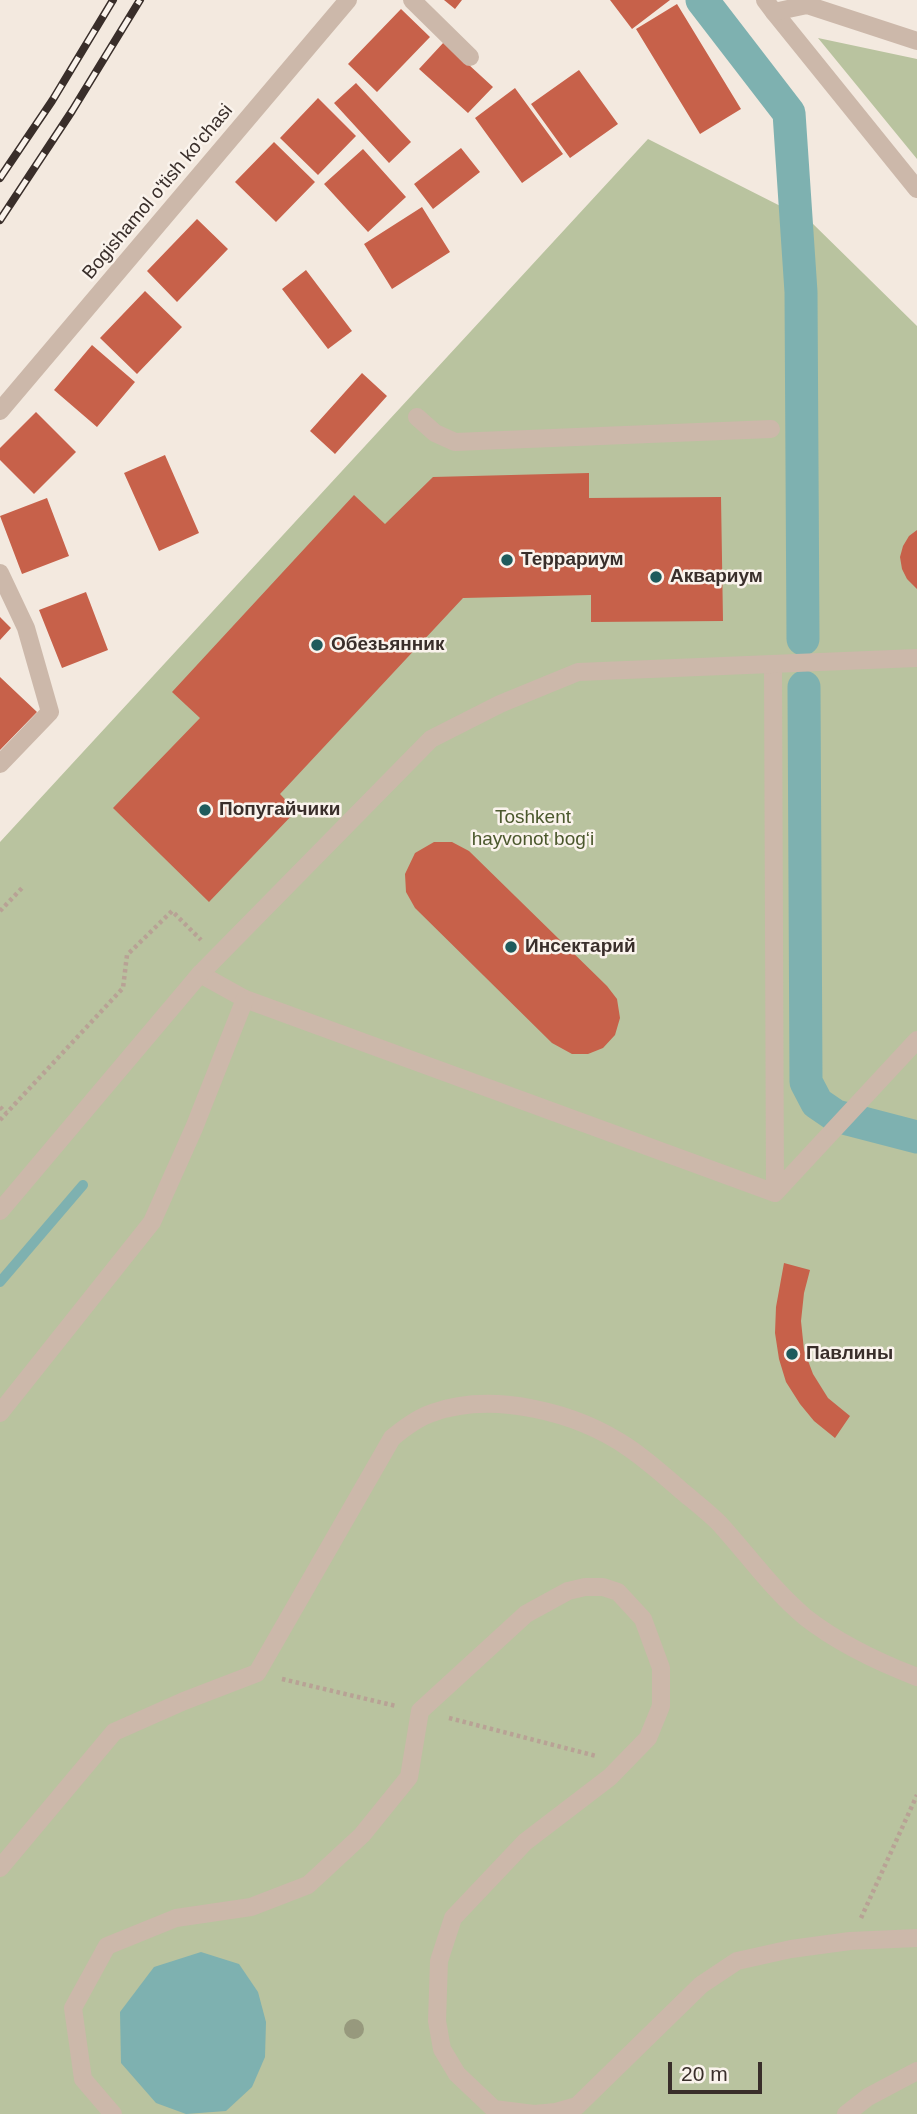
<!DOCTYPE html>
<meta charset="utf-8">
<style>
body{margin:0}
#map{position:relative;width:917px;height:2114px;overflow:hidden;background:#f3e9df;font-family:Arial,sans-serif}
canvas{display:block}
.scale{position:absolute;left:668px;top:2062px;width:94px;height:32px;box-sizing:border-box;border:4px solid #392e2a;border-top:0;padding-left:9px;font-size:21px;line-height:24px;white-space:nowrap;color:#392e2a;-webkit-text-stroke:5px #faf3ec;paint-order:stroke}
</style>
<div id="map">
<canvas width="917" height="2114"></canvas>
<div class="scale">20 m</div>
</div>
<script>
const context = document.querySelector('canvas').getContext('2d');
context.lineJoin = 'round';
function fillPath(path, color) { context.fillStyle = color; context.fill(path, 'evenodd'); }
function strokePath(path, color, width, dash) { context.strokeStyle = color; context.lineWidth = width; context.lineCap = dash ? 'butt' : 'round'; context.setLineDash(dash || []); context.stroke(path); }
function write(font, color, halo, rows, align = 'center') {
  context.font = font + ' Arial,sans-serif'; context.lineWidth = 5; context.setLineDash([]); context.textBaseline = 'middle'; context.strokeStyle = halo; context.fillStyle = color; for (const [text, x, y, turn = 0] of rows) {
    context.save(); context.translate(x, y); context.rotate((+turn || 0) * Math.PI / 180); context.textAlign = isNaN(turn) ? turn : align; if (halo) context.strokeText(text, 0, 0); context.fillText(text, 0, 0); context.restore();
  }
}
const green = new Path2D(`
 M 818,38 L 917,59 L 917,159 Z
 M 648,139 L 810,221 L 917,326 L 917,2114 L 0,2114 L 0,842 Z`);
const water = new Path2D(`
 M 201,1952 L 239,1964 L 258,1992 L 266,2022 L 265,2057 L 252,2087 L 226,2111 L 186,2114 L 156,2103 L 121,2063 L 120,2012 L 154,1967 Z`);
const stream = new Path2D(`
 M 0,1282 L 83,1185`);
const canal = new Path2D(`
 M 702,0 L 789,113 L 801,292 L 803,639
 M 804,687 L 806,1082 L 817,1103 L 836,1116 L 917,1137`);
const building = new Path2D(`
 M 444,0 L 462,0 L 455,9 Z
 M 610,0 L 670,0 L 632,29 Z
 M 677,4 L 741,109 L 700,134 L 636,29 Z
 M 401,9 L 430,37 L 377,92 L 348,64 Z
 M 444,42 L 493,87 L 468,113 L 419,69 Z
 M 579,70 L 618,124 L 570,158 L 531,104 Z
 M 356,83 L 411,142 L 389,163 L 334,103 Z
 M 515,88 L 563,154 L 522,183 L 475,118 Z
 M 318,98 L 356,136 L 318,175 L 280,138 Z
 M 274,142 L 315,182 L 276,222 L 235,182 Z
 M 461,148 L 480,172 L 433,209 L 414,184 Z
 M 363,149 L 406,197 L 368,232 L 324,184 Z
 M 422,207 L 450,252 L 392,289 L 364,244 Z
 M 197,219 L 228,249 L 177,302 L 147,271 Z
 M 306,270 L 352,331 L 328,349 L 282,289 Z
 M 145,291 L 182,327 L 137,374 L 100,338 Z
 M 92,345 L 135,382 L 97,427 L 54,390 Z
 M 362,373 L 387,396 L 335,454 L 310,431 Z
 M 36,412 L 76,452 L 34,494 L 0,460 L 0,448 Z
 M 165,455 L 199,533 L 159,551 L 124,473 Z
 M 589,473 L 589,498 L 721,497 L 723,621 L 591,622 L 591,595 L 463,598 L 280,794 L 296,811 L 209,902 L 113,808 L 200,718 L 172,692 L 354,495 L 385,524 L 433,477 Z
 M 47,498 L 69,556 L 22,574 L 0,516 Z
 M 917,530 L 917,589 L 907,579 L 902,569 L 900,557 L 903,546 L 909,536 Z
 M 86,592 L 108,650 L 62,668 L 39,610 Z
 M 0,617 L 11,628 L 0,640 Z
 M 0,677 L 37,712 L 0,750 Z
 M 434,842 L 452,842 L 469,851 L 607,986 L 617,999 L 620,1018 L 615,1035 L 603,1048 L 588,1054 L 572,1054 L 552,1043 L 415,908 L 406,892 L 405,874 L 415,853 Z
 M 784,1263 L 810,1270 L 804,1293 L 801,1321 L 804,1350 L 813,1374 L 828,1398 L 850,1416 L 835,1438 L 814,1421 L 800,1404 L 786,1382 L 779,1359 L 775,1333 L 776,1307 Z`);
const path = new Path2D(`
 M 0,911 L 22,888
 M 0,1107 L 6,1113
 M 0,1120 L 123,988 L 127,955 L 172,911 L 201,940
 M 282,1679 L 396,1706
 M 449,1718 L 596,1756
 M 861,1918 L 917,1795`);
const lane = new Path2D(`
 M 412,0 L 470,57
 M 774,12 L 917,189
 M 417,417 L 435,433 L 455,442 L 771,429
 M 0,573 L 26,628 L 50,712 L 0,764
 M 773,664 L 775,1193
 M 200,974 L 245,999 L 775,1193
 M 775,1193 L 917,1040
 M 0,1868 L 114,1732 L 184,1701 L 257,1673 L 392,1438 C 404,1428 417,1418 432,1413 C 493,1391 577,1412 629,1448 C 648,1461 666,1477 683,1492 C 695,1502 708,1512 719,1523 C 749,1556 771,1588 805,1617 C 838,1643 878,1662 917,1677
 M 113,2114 L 83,2079 L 73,2008 L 107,1946 L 176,1918 L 251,1907 L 308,1885 L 362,1835 L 409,1777 L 420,1711 L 526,1614 L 568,1591 L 585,1587 L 603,1587 L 618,1592 L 643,1619 L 661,1668 L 661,1706 L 648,1738 L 610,1777 L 525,1842 L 453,1918 L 439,1961 L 437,2021 L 442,2049 L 457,2074 L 494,2109 L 534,2114 L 556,2112 L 577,2106 L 701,1985 L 737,1961 L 791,1949 L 850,1941 L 917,1938
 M 846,2114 L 868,2097 L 917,2071`);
const street = new Path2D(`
 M 765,0 L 774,12 L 807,5 L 917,41
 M 0,411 L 348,0
 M 0,1211 L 200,974 L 431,739 L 500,704 L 578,672 L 917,658
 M 0,1413 L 152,1222 L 194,1128 L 245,999`);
const rail = new Path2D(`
 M 0,178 L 52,101 L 113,0
 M 0,220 L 72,111 L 140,0`);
const trees = [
 [354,2029]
];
const markers = [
 [507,560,7,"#1f5b5c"],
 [656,577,7,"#1f5b5c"],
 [317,645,7,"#1f5b5c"],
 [205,810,7,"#1f5b5c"],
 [511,947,7,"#1f5b5c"],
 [792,1354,7,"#1f5b5c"]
];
const streetNames = [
 ["Bogishamol o'tish ko'chasi",158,192,-50]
];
const poiNames = [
 ["Террариум",521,560],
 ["Аквариум",670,577],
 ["Обезьянник",331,645],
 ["Попугайчики",219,810],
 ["Инсектарий",525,947],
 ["Павлины",806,1354]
];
const parkNames = [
 ["Toshkent",533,818],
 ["hayvonot bogʻi",533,840]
];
fillPath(green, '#b9c39f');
fillPath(water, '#7eb1b0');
strokePath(stream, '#7eb1b0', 10);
strokePath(canal, '#7eb1b0', 33);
fillPath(building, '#c7614a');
strokePath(path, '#b8a295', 4.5, [3.5, 3.5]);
strokePath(lane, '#ccb8aa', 18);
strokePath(street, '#ccb8aa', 18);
strokePath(rail, '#392e2a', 8);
strokePath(rail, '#faf3ec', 5, [16]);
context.fillStyle = '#97997d';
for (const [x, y] of trees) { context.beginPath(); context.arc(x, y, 10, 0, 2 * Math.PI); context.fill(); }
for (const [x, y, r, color] of markers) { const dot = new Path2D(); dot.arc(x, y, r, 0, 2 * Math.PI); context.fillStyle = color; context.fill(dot); strokePath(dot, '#faf3ec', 2.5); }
write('19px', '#392e2a', '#faf3ec', streetNames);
write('bold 19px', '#392e2a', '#faf3ec', poiNames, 'left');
write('19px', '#4b582d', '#faf3ec', parkNames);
</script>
